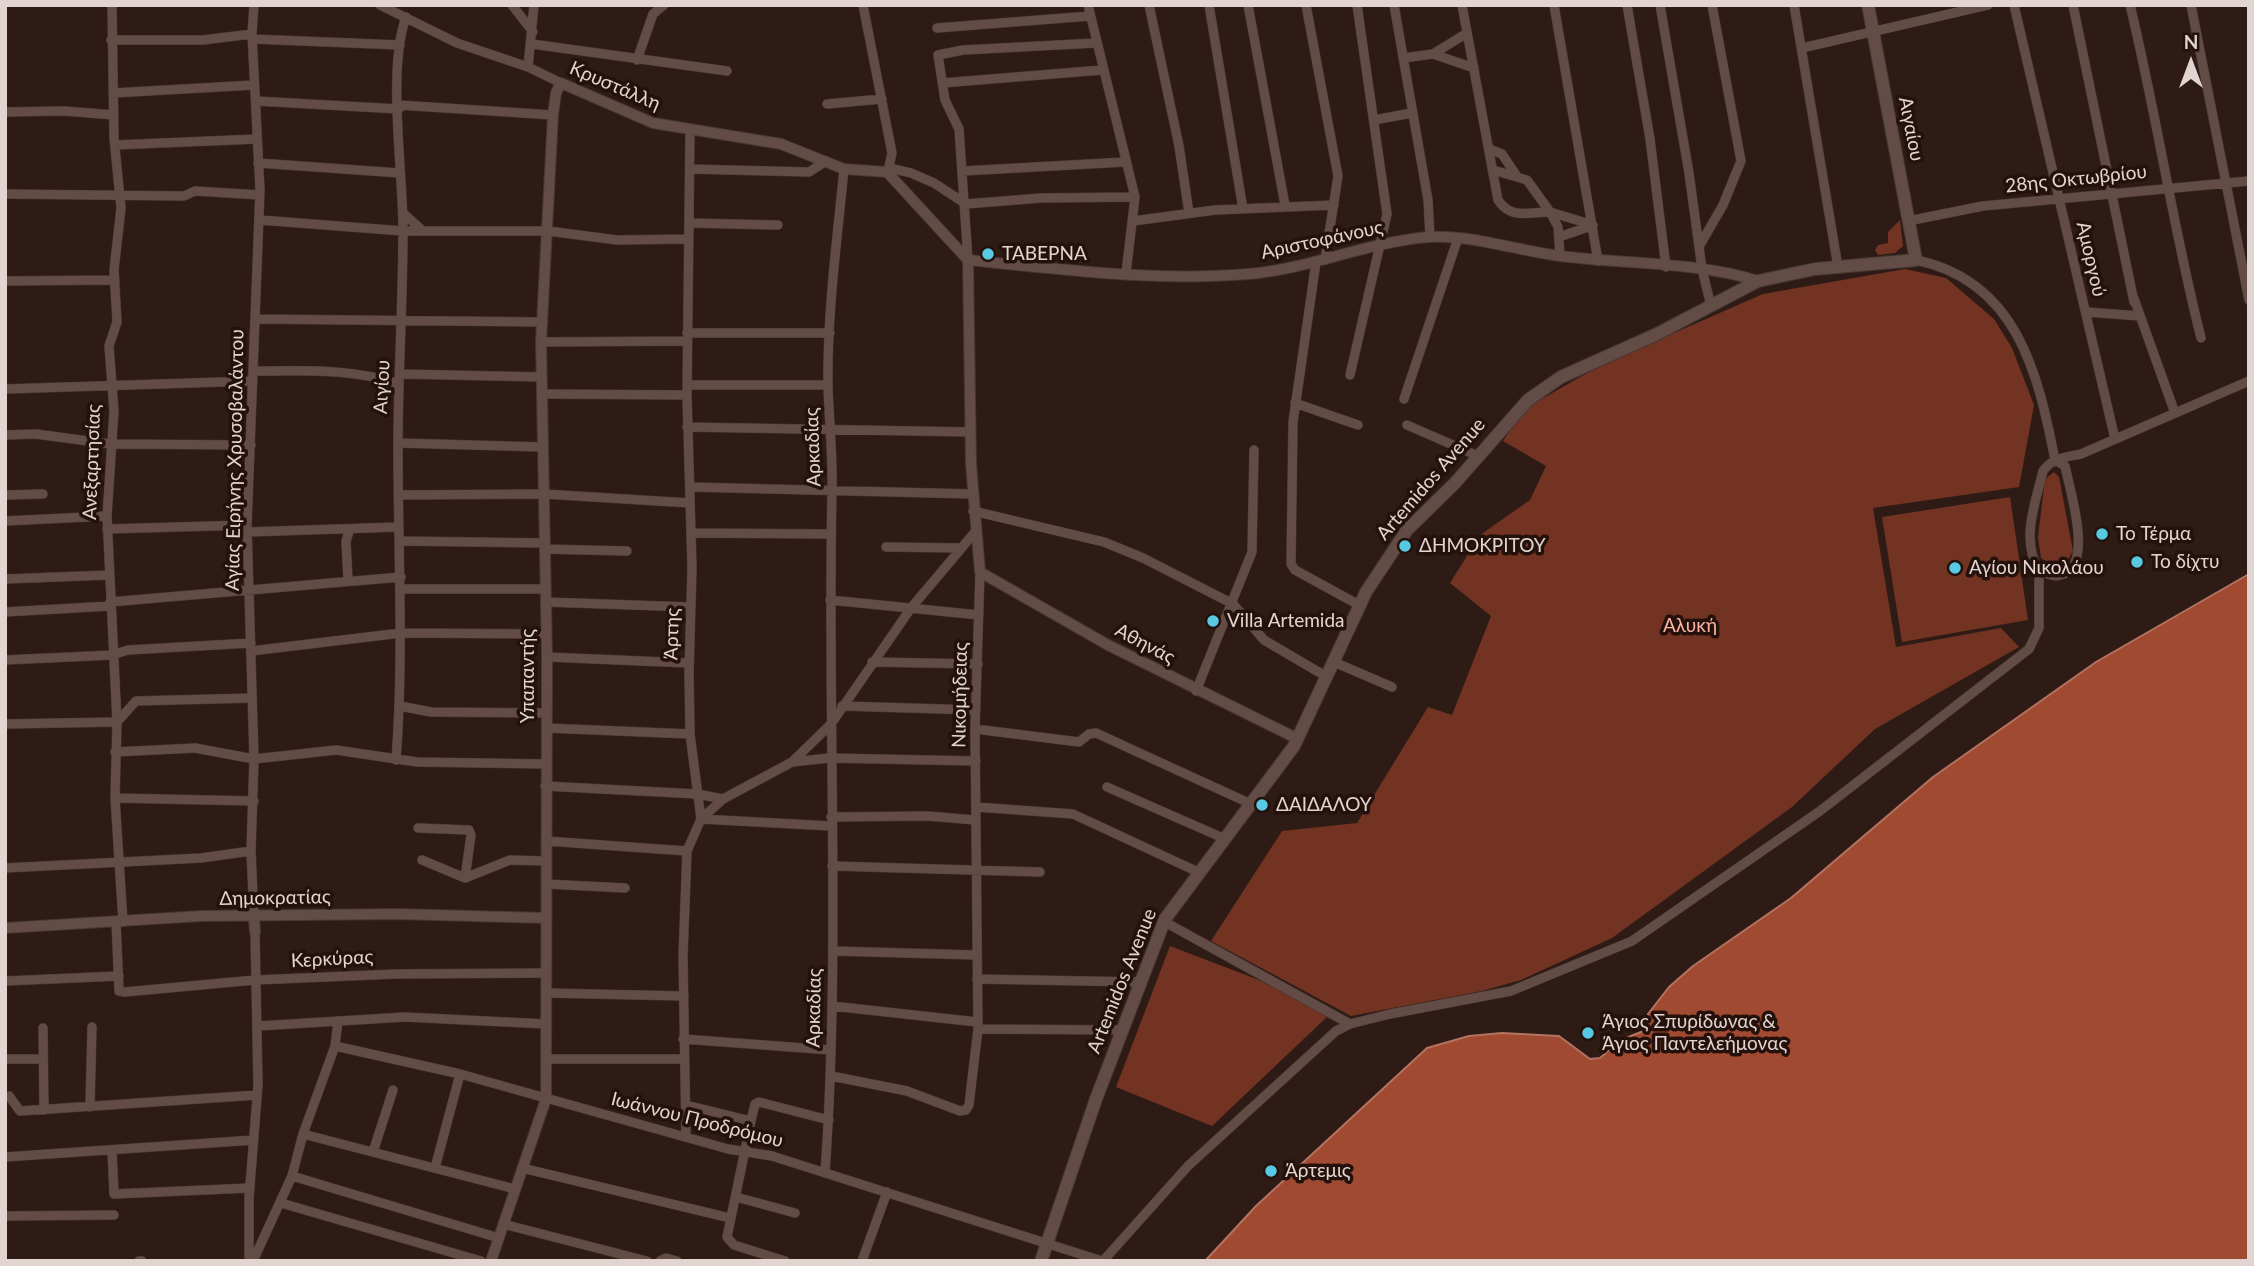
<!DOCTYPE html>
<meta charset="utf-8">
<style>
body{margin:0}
#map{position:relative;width:2254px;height:1266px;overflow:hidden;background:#2e1b15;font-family:Lato,sans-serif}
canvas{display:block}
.frame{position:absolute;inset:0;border:7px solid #e2d4d0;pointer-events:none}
.north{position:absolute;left:2156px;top:28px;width:70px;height:70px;-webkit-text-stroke:5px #24110c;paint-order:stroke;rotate:0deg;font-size:19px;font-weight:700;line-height:28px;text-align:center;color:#e2d4d0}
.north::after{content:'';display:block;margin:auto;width:24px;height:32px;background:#e2d4d0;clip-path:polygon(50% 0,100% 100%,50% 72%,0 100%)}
</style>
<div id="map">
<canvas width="2254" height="1266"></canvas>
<div class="frame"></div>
<div class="north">N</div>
</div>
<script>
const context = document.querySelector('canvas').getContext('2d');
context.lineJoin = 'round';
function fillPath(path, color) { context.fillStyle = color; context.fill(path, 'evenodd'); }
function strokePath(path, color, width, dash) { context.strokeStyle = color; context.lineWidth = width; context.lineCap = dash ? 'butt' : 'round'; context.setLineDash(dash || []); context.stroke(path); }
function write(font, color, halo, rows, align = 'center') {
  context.font = font + ' Lato,sans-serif'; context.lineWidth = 7; context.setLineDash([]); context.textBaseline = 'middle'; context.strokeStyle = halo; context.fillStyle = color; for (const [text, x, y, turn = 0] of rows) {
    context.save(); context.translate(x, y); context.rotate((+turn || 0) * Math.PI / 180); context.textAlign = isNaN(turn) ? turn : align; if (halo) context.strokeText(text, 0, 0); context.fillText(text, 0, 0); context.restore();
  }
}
const green = new Path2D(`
 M 1900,220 L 1903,246 L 1895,253 L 1878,255 L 1875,250 L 1878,245 L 1888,243 L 1888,232 Z
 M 1905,269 L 1946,278 L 1994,319 L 2012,348 L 2034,405 L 2019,487 L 1873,508 L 1896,647 L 2001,628 L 2019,647 L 1875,729 L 1792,807 L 1612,938 L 1521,980 L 1482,991 L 1351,1016 L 1211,941 L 1282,831 L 1357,823 L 1428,707 L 1452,715 L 1491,616 L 1450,583 L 1480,535 L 1530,500 L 1546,466 L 1503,441 L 1524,409 L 1603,364 L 1763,294 Z
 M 2054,472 L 2059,477 L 2073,551 L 2065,565 L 2054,567 L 2041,558 L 2038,537 L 2045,479 Z
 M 2010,497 L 2028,620 L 1902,642 L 1882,517 Z
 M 1170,946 L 1259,980 L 1329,1015 L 1212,1126 L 1116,1087 Z`);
const water = new Path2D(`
 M 2249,574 L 2249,1261 L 1205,1261 L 1256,1206 L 1427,1048 L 1469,1036 L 1502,1033 L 1559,1036 L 1590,1059 L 1600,1058 L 1621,1040 L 1646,1030 L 1648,1014 L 1669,987 L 1693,966 L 1791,898 L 1933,777 L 2096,662 Z`);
const minor = new Path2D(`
 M 112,5 L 114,138 L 121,208 L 114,270 L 117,322 L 109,346 L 114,411 L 107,516 L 117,722 L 115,798 L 123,922
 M 380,5 L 457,43 L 528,67 L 561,83
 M 512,5 L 533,32
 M 863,5 L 892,153 L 888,171
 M 1088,5 L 1135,197 L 1126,273
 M 1149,5 L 1179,146 L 1189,213
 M 1209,5 L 1243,209
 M 1248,5 L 1285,205
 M 1306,5 L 1338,176 L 1325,260
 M 1394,5 L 1428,200 L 1430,237
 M 1462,5 L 1498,200 C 1511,220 1529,212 1550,212 L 1558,227 L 1560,256
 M 1554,5 L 1598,261
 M 1627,5 L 1650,139 L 1666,267
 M 1660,5 L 1689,173 L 1702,269 L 1711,306
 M 1794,5 L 1838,267
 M 2014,5 L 2115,439
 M 2073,5 L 2134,302
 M 2130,5 C 2157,116 2173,228 2201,338
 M 2191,5 L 2249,300
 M 937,28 L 1090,16
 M 252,39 L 400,45
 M 111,40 L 203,40 L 252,34
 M 532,44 L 727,71
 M 1802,48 L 1988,5
 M 1433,54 L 1467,33
 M 1403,58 L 1433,54 L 1474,68
 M 637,60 L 653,14 L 664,5
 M 528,67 L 534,5
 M 942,83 L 1102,70
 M 113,93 L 254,85
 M 256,101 L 399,109
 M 827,104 L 882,99
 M 399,105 L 553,115
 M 5,112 L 64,111 L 114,115
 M 1374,120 L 1412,113
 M 115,145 L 257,139
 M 1489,149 L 1502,154 L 1516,175
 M 258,163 L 400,173
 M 890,168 L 911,173 L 934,183 L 966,204 L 1041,198 L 1135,197
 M 690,169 L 809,172 L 826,161
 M 1493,170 L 1527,180 L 1550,212 L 1593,225
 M 963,171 L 1125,162
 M 5,194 L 184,196 L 195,191 L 260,195
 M 403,213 L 423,231
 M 260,220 L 403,231 L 548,231 L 617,240 L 689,239
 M 1133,221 L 1215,210 L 1334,205
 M 1908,221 L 1983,206 L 2249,181
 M 689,223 L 778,225
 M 1559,237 L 1591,226
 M 1700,245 L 1723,205 L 1741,161 L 1712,5
 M 968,260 L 959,129 L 945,100 L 938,55 L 963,50 L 1096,43
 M 1916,260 C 2017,281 2038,373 2055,460
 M 1316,262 L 1293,422 L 1291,564 L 1295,570 L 1359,605
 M 5,281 L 115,280
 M 2133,296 L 2175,413
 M 2086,312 L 2140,316
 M 256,319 L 543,322
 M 687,333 L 830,333
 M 541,342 L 687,341
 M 254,371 C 304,371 351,368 399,384
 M 401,374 L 542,377
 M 1350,375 L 1387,214 L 1357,5
 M 687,385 L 828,385
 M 5,389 L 253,381
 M 543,394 L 687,395
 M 1404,399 L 1458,238
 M 1295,403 L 1358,425
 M 1407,425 L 1478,456
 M 687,427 L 971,432
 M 5,435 L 36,434 L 110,444 L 251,445
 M 398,443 L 543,447
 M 2055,460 L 2065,466 C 2070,491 2093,562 2064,574 C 2055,578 2046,574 2039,569 C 2020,541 2036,501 2043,471 C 2052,458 2066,457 2081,454 L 2249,381
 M 690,487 L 972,494
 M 5,495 L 43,494
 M 398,495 L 544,494 L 690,503
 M 973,511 L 1104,542 L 1143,558 L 1233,604 L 1264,640 L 1327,677
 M 5,521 L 107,516
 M 107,529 L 247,525
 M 248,532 L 398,527
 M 691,533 L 830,534
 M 399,541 L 545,543
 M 886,547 L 961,548
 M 544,549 L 627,551
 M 5,579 L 109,575
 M 348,580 L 346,541 L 350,529
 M 400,589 L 544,589
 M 830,600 L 979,615
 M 110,602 L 401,577
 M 545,602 L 691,607
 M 5,612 L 110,606
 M 251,651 L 401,633 L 546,634
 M 547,657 L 689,663
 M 5,660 L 112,655 L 128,650 L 251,643
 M 872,662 L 978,664
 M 1334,662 L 1392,687
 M 1196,691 L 1252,552 L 1254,450
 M 400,706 L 431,712 L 546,713
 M 842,706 L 976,710
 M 5,724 L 117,722 L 136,701 L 252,698
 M 546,728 L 690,734
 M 975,729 L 1079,742 L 1089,734 L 1096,733 L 1251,804
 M 115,752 L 195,748 L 254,759 L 336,750 L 417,762 L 546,764
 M 396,760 C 404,656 398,552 398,447 C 398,374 403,302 403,229 C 403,170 387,70 406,17
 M 792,762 L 829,758 L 976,761
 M 545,786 L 697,794 L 723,799 L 792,762 L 831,724 L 911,608 L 975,532
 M 1107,787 L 1223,838
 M 115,798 L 254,801
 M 976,807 L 1073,814 L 1198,872
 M 831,817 L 928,816 L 975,820
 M 701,819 L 831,826
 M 701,819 L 723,799
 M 418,828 L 469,830 L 471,835 L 465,878
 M 546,841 L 687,851
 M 422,860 L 465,878 L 510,860 L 546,861
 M 832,866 L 1040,872
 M 5,868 L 201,858 L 251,851
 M 546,884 L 625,888
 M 254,917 L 251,851 L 254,759 L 247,525 L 260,190 L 252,34 L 254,5
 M 1163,921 L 1350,1024
 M 116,922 L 119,991 L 125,992 L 255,980 L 396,974 L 546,973
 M 833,951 L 977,955
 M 977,979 L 1140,982
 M 5,981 L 119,976
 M 546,993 L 684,996
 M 832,1006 L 977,1022
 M 258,1026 L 405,1017 L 546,1024
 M 43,1028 L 44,1110
 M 978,1029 L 1122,1030
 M 683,1039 L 831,1050
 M 335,1046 L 460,1074 L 728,1149 L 772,1156 L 1102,1261
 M 5,1059 L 43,1059
 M 546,1059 L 684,1059
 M 831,1076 L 907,1091 L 960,1111 L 966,1110 L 969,1105 L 978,1029 L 975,729 L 980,572
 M 9,1096 L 20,1111 L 257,1095
 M 686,1105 L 751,1121 L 755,1104 L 759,1102 L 829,1120
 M 90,1107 L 92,1027
 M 751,1121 L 727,1237 L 734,1245 L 785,1261
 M 303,1134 L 515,1189
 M 686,1137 L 683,956 L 687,851 L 701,819 L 690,734 L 689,673 L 692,568 L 687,395 L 690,129
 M 112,1150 L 114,1194 L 250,1188
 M 373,1152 L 393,1090
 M 5,1157 L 254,1140
 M 435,1168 L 460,1074
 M 522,1168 L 730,1218
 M 825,1173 C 841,946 827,718 832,491 C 833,456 829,421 828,386 C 827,314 837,241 844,169
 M 292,1176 L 499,1238
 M 736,1197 L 795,1213
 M 281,1203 L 481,1261
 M 5,1216 L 114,1215
 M 503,1224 L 647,1261
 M 139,1261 L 142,1261
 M 249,1261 L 249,1198 L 258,1085 L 255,932
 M 253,1261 L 292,1176 L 303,1134 L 335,1046 L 338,1021
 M 660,1261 L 666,1258 L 677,1261
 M 862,1261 L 887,1192
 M 1103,1261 L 1188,1166 L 1336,1031 L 1350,1024 L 1390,1014 L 1511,991 L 1632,941 L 1820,811 L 2029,649 L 2039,628 L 2039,569`);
const tertiary = new Path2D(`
 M 968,260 L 971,464 L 980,572 L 1108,645 L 1298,739
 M 254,917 L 255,932
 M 5,928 L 201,916 L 397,914 L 546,918
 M 491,1261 L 546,1099 L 547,657 L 541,342 L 553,115 L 556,93 L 561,83 L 653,123 L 781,144 L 844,169 L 887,172 L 968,260 C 1060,269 1155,282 1248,274 C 1310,269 1367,242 1429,237 C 1469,234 1519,251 1560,256 C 1622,264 1700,262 1758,281`);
const secondary = new Path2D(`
 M 1041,1261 L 1096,1099 L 1165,919 L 1294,746 L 1366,592 L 1407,530 L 1455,483 L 1528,400 L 1561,377 L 1657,334 L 1758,281 L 1815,269 L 1916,260 L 1868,5`);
const markers = [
 [988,254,7,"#58c9e3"],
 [2102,534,7,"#58c9e3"],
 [1405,546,7,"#58c9e3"],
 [2137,562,7,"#58c9e3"],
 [1955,568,7,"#58c9e3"],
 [1213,621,7,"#58c9e3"],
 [1262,805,7,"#58c9e3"],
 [1588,1033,7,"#58c9e3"],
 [1271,1171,7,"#58c9e3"]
];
const streetNames = [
 ["Κρυστάλλη",615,86,23],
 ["Αιγαίου",1911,129,79],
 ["28ης Οκτωβρίου",2076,179,-6],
 ["Αριστοφάνους",1322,240,-12],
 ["Αμοργού",2091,259,77],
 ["Αιγίου",382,387,-87],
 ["Αρκαδίας",813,447,-92],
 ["Αγίας Ειρήνης Χρυσοβαλάντου",235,460,-89],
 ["Ανεξαρτησίας",92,462,-88],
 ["Artemidos Avenue",1431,479,-49],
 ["Άρτης",672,634,-88],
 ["Αθηνάς",1145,644,28],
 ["Υπαπαντής",528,676,-90],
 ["Νικομήδειας",960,695,-89],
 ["Δημοκρατίας",275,898,-1],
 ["Κερκύρας",332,959,-3],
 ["Artemidos Avenue",1122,981,-68],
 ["Αρκαδίας",814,1008,-89],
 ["Ιωάννου Προδρόμου",697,1120,14]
];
const poiNames = [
 ["ΤΑΒΕΡΝΑ",1002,254],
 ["Το Τέρμα",2116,534],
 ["ΔΗΜΟΚΡΙΤΟΥ",1419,546],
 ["Το δίχτυ",2151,562],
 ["Αγίου Νικολάου",1969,568],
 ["Villa Artemida",1227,621],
 ["ΔΑΙΔΑΛΟΥ",1276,805],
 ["Άγιος Σπυρίδωνας &",1602,1022],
 ["Άγιος Παντελεήμονας",1602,1044],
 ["Άρτεμις",1285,1171]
];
const parkNames = [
 ["Αλυκή",1690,626]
];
fillPath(green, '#723322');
fillPath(water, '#a14a32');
strokePath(water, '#b47361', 2);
strokePath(minor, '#463734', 10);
strokePath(tertiary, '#463734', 12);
strokePath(secondary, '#463734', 14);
strokePath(minor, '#624c45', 9);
strokePath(tertiary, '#624c45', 10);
strokePath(secondary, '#624c45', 12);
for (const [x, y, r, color] of markers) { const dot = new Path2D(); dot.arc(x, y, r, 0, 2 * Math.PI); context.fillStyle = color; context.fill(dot); strokePath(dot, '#24110c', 2.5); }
write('19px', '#e2d4d0', '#24110c', streetNames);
write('19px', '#e2d4d0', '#24110c', poiNames, 'left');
write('19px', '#feb4a0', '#24110c', parkNames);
</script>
